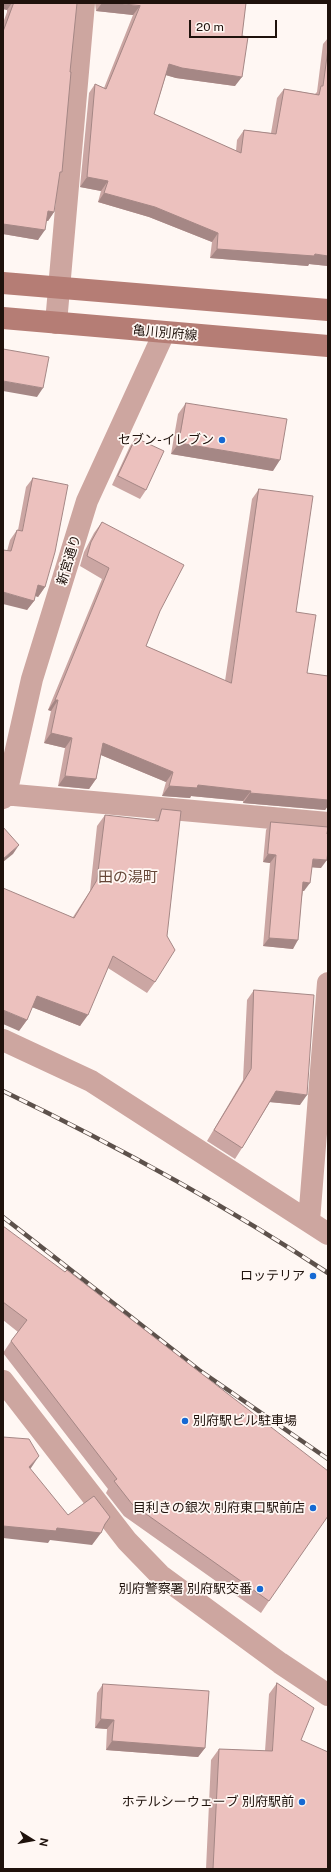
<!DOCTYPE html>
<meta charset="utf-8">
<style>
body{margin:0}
#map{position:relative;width:331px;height:1872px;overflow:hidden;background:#fff7f3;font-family:"Public Sans",sans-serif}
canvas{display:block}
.frame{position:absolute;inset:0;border:4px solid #1f120c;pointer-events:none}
.north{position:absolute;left:12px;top:1820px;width:40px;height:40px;-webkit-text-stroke:3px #fff7f3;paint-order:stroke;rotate:101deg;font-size:11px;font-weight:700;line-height:16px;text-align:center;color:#1f120c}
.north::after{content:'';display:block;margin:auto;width:14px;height:18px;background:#1f120c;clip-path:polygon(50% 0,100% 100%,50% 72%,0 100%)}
.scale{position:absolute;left:189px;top:20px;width:88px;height:18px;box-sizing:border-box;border:2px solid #1f120c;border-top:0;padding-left:5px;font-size:12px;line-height:14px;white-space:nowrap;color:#1f120c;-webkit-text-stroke:3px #fff7f3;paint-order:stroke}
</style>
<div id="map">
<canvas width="331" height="1872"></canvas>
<div class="frame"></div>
<div class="north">N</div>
<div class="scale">20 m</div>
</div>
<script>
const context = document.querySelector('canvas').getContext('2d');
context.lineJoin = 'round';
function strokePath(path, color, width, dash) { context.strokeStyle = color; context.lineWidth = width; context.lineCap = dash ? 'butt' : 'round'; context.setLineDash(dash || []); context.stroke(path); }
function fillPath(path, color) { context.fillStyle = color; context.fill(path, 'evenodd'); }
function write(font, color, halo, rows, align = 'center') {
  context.font = font + ' "Public Sans","Noto Sans JP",sans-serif'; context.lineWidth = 3.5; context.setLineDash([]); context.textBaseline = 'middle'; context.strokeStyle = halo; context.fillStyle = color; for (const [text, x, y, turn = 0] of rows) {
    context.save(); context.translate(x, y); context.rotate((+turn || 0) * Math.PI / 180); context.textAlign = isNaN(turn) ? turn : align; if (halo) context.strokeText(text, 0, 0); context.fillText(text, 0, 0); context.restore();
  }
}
const minor = new Path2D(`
 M 56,323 L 84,3
 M 3,794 L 328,823
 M 3,798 L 6,794 L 32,679 L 87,501 L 164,333
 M 3,1040 L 91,1081 L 328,1234
 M 309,1221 L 328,983`);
const tertiary = new Path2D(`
 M 3,1381 L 127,1541 L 160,1575 L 280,1663 L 328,1695`);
const secondary = new Path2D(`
 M 3,283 L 328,310
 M 3,318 L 328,346`);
const rail = new Path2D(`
 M 3,1091 C 115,1145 225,1205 328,1273
 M 3,1217 L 199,1370 L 328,1459`);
const wall = new Path2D(`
 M 3,3 L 77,3 L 59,177 L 54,212 L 48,221 L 46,221 L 38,240 L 3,234 L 3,23 L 7,12 L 7,10 L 3,9 Z
 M 95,3 L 246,3 L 235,86 L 176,78 L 166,75 L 154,114 L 236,151 L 237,140 L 244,130 L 271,133 L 277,98 L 284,89 L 315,94 L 317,92 L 323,44 L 328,38 L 328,266 L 309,264 L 308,266 L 210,258 L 212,242 L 149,217 L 98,202 L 101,191 L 80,187 L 89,93 L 95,84 L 104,88 L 133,15 L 96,11 Z
 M 186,403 L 273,471 L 171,454 L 178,414 Z
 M 136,438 L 146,490 L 140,499 L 112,485 L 130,446 Z
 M 33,478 L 45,587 L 38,597 L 35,596 L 34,601 L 27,610 L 7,551 L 10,540 L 17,530 L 18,530 L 26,487 Z
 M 259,489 L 296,612 L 307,673 L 328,676 L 328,806 L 325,810 L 243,803 L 243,801 L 191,796 L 190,798 L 162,796 L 166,782 L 101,755 L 96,779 L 89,789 L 58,786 L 65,748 L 44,743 L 51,711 L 48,710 L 102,579 L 80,566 L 84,552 L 94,533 L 102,522 L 160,611 L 146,646 L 225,681 L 252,499 Z
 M 162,809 L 155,982 L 147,993 L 108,968 L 80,1026 L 32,1007 L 27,1020 L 19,1031 L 73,917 L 90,891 L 97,826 L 105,815 L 154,821 Z
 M 271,822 L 321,868 L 312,867 L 304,891 L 303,891 L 293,949 L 263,946 L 270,863 L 263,862 L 266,830 Z
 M 254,990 L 300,1105 L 270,1102 L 242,1148 L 235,1159 L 207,1141 L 243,1080 L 247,1000 Z
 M 3,1226 L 269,1601 L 261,1613 L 124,1516 L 106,1493 L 108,1489 L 3,1353 L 11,1341 L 18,1332 L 3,1320 Z
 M 277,1683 L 301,1740 L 328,1869 L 206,1869 L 211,1760 L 219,1749 L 265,1751 L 269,1694 Z
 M 103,1684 L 205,1748 L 198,1757 L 106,1750 L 107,1729 L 95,1728 L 97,1693 Z`);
const shadedWall = new Path2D(`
 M 3,3 L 12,3 L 7,10 L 3,9 Z
 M 102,3 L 114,3 L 140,6 L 133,15 L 96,11 Z
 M 169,64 L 242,77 L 235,86 L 176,78 L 162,74 Z
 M 87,177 L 108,181 L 101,191 L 80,187 Z
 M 104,193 L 155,207 L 218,233 L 212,242 L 149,217 L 98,202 Z
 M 48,211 L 54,212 L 48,221 L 41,220 Z
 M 3,224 L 45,230 L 38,240 L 3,234 Z
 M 217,249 L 315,254 L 328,256 L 328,266 L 309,264 L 308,266 L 210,258 Z
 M 3,381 L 43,388 L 37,397 L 3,391 Z
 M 179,443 L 280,460 L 273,471 L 171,454 Z
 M 38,585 L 45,587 L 38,597 L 31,594 Z
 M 3,592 L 34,601 L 27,610 L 3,604 Z
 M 55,700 L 58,700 L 51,711 L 48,710 Z
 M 51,733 L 72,738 L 65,748 L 44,743 Z
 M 103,743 L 173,772 L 166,782 L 96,753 Z
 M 65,776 L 96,779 L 89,789 L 58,786 Z
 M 198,785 L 251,791 L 243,801 L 191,796 L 190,798 L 162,796 L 169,786 Z
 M 250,793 L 328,800 L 328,806 L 325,810 L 243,803 Z
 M 19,845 L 13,854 L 3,862 L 3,859 Z
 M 268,854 L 276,855 L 270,863 L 263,862 Z
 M 313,859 L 327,860 L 321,868 L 307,867 Z
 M 303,882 L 310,883 L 304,891 L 298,891 Z
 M 269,938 L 298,940 L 293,949 L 263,946 Z
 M 37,996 L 88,1015 L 80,1026 L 29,1006 Z
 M 3,1010 L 27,1020 L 19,1031 L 3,1024 Z
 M 276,1091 L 307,1095 L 300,1105 L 269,1102 Z
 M 39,1456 L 31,1468 L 21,1479 L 29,1467 Z
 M 110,1517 L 102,1529 L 101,1533 L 92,1545 L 50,1540 L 48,1543 L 3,1538 L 3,1526 L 57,1528 L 105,1524 Z
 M 101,1719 L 114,1720 L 107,1729 L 95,1728 Z
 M 112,1741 L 205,1748 L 198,1757 L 106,1750 Z`);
const building = new Path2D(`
 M 14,3 L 77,3 L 70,72 L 71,72 L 62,172 L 60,172 L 54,212 L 48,211 L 45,230 L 3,224 L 3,32 Z
 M 114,3 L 246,3 L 242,36 L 248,37 L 242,77 L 182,68 L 169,64 L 154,114 L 241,153 L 244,130 L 276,134 L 284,89 L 319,95 L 321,86 L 323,86 L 328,49 L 328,256 L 315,254 L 314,256 L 217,249 L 218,233 L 155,207 L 104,193 L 108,181 L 87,177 L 95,84 L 106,89 L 140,6 Z
 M 3,349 L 49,357 L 43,388 L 3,381 Z
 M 186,403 L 287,419 L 280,460 L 179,443 Z
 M 136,438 L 164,451 L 146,490 L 118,476 Z
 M 33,478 L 68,485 L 55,552 L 45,587 L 38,585 L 34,601 L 3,592 L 3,550 L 11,551 L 17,530 L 22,531 Z
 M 259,489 L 313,496 L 296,612 L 316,615 L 307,673 L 328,676 L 328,800 L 250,793 L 251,791 L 198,785 L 197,788 L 169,786 L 173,772 L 103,743 L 96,779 L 65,776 L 72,738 L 51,733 L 58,700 L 55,700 L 109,568 L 87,556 L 91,542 L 102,522 L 184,565 L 160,611 L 146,646 L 231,683 Z
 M 162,809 L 181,811 L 167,936 L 175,950 L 155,982 L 113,956 L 88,1015 L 37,996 L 27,1020 L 3,1010 L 3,888 L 74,918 L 97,880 L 105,815 L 158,821 Z
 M 271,822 L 328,827 L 327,834 L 328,834 L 328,850 L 327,860 L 313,859 L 310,883 L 303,882 L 298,940 L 269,938 L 276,855 L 268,854 Z
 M 3,827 L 19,845 L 3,859 Z
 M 254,990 L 314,995 L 307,1095 L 276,1091 L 242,1148 L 214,1130 L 251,1069 Z
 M 3,1226 L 65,1272 L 67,1270 L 328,1471 L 328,1516 L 269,1601 L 132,1504 L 114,1481 L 117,1479 L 11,1341 L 27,1320 L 3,1302 Z
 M 3,1437 L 29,1439 L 39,1456 L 29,1467 L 68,1515 L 94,1496 L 110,1517 L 105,1524 L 101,1533 L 57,1528 L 56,1531 L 3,1526 Z
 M 277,1683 L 314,1708 L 301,1740 L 328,1752 L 328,1869 L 213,1869 L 219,1749 L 272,1751 Z
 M 103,1684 L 209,1691 L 205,1748 L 112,1741 L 114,1720 L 101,1719 Z`);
const markers = [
 [222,440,4,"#1669d3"],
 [313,1276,4,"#1669d3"],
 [185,1421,4,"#1669d3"],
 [313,1508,4,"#1669d3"],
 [260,1589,4,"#1669d3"],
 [302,1802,4,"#1669d3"]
];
const streetNames = [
 ["亀川別府線",165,333,5],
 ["新宮通り",69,560,-73]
];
const poiNames = [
 ["セブン-イレブン",214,440],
 ["ロッテリア",305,1276],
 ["別府駅ビル駐車場",193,1421,"left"],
 ["目利きの銀次 別府東口駅前店",305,1508],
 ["別府警察署 別府駅交番",252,1589],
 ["ホテルシーウェーブ 別府駅前",294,1802]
];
const quarterNames = [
 ["田の湯町",128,877]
];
strokePath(minor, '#cda6a0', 22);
strokePath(tertiary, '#cda6a0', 22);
strokePath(secondary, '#b57d75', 22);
strokePath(rail, '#5d514b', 4.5);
strokePath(rail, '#fff7f3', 3, [9]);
fillPath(wall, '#cba6a3');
fillPath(shadedWall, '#a58785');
fillPath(building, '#ecc1be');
strokePath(building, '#a58785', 1);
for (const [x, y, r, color] of markers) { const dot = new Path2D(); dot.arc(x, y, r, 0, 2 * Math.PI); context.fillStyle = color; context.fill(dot); strokePath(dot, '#fff7f3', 1.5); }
write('13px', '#1f120c', '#fff7f3', streetNames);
write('13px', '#1f120c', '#fff7f3', poiNames, 'right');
write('15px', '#654637', '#fff7f3', quarterNames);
</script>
